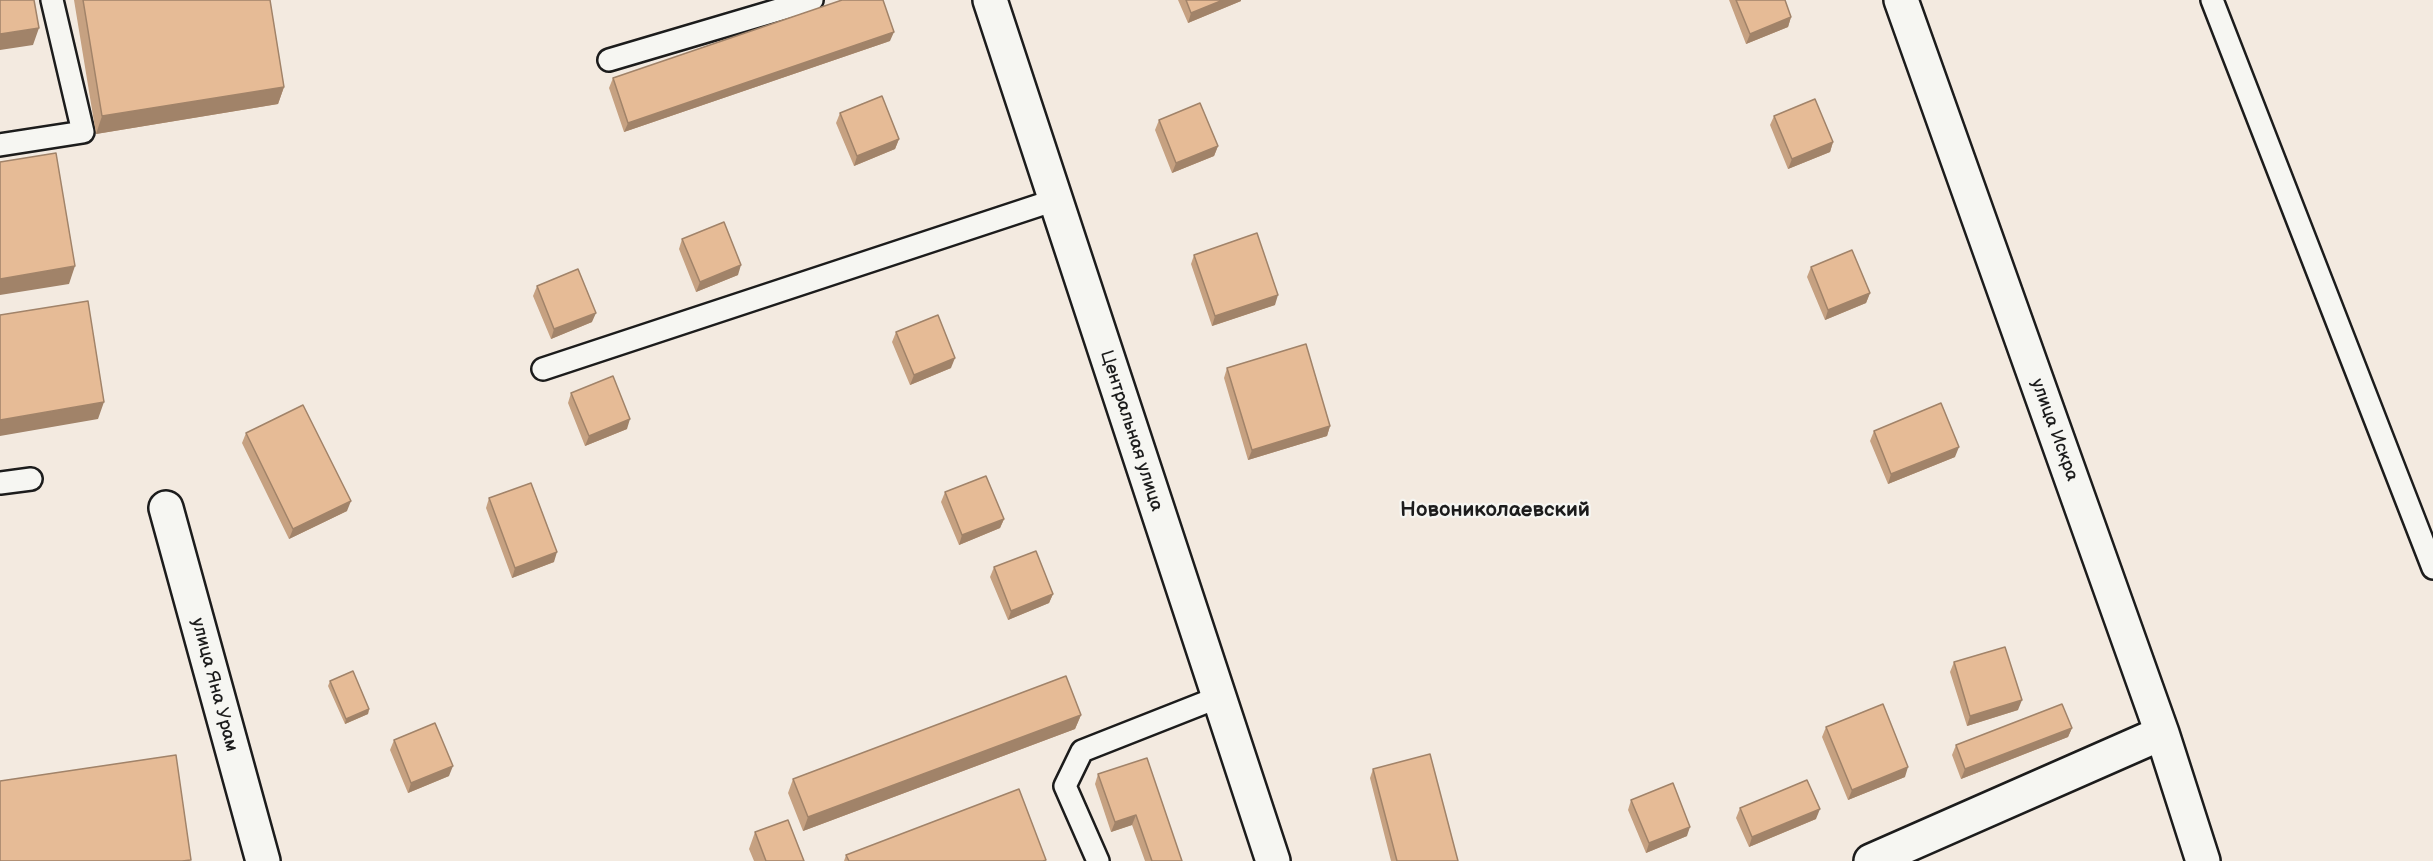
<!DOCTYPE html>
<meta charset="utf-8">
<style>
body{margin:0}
canvas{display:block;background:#f3eae0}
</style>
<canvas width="2433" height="861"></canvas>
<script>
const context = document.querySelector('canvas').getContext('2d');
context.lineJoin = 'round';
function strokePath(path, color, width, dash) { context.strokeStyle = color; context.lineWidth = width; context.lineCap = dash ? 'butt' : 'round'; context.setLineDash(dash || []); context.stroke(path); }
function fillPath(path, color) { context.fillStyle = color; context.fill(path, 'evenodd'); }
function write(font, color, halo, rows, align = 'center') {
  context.font = font + ' "Balsamiq Sans",sans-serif'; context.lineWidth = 4.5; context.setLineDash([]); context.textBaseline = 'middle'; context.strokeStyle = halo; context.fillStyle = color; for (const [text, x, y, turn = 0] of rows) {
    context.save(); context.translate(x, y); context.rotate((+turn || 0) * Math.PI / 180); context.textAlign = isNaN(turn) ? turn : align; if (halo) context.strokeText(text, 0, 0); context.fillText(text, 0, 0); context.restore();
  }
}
const lane = new Path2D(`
 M 2212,0 L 2433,568
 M 609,60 L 812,0
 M 0,145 L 83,132 L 52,0
 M 543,369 L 1055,200
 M 0,483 L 31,479
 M 1098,861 L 1065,786 L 1082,751 L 1219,697`);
const street = new Path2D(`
 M 1901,0 L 2162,733 L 2203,861
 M 166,508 L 263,861
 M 1871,861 L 2162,733`);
const secondary = new Path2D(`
 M 990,0 L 1273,861`);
const wall = new Path2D(`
 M 74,0 L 270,0 L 284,87 L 278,104 L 96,134 Z
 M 1178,0 L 1241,0 L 1241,1 L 1188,23 Z
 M 1729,0 L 1785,0 L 1791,17 L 1788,27 L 1746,44 Z
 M 890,41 L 624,132 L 609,88 L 613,78 Z
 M 840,113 L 899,139 L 895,149 L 854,166 L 836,123 Z
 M 1774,116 L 1833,142 L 1830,152 L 1788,169 L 1770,125 Z
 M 1159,120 L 1218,146 L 1214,156 L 1172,173 L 1155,130 Z
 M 682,239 L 738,275 L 696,292 L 679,249 Z
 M 1194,255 L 1275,305 L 1212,326 L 1191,264 Z
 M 1811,267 L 1870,293 L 1866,303 L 1825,320 L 1807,277 Z
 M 537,286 L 592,322 L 551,339 L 533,296 Z
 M 896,332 L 951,368 L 910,385 L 892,342 Z
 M 1227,368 L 1330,426 L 1327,436 L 1248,460 L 1224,378 Z
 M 571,393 L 627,429 L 585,446 L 568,403 Z
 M 1874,431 L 1955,457 L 1888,484 L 1870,441 Z
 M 246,433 L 347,511 L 289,539 L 242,443 Z
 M 945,492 L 1004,519 L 1000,528 L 959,545 L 941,502 Z
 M 489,498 L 554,562 L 512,578 L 486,508 Z
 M 994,567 L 1053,594 L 1049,603 L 1008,620 L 990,577 Z
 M 1954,662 L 2018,710 L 1967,726 L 1950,672 Z
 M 330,681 L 369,709 L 368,714 L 345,724 L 328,686 Z
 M 1081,715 L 1075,729 L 803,831 L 788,793 L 793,779 Z
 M 1826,727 L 1905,777 L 1848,800 L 1822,737 Z
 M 2072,728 L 2068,737 L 1961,779 L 1952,755 L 1956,745 Z
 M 394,740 L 449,776 L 408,793 L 390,750 Z
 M 1373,769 L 1458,861 L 1391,861 L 1370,778 Z
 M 1098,774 L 1182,861 L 1145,861 L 1132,825 L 1111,832 L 1095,784 Z
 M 1631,800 L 1687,836 L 1646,853 L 1628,810 Z
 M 1740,808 L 1816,819 L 1749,847 L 1736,818 Z
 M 755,832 L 804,861 L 754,861 L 749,849 Z
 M 846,855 L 1046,861 L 844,861 Z`);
const shadedWall = new Path2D(`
 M 1223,0 L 1241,0 L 1241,1 L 1188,23 L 1191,13 Z
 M 1791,17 L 1788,27 L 1746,44 L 1750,34 Z
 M 39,28 L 33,45 L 0,50 L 0,34 Z
 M 894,32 L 890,41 L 624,132 L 628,123 Z
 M 284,87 L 278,104 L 96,134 L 102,116 Z
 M 899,139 L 895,149 L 854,166 L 857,156 Z
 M 1833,142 L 1830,152 L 1788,169 L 1792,159 Z
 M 1218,146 L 1214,156 L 1172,173 L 1176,163 Z
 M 741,265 L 738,275 L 696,292 L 700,282 Z
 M 75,266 L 69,284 L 0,295 L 0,279 Z
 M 1870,293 L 1866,303 L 1825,320 L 1828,310 Z
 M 1278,295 L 1275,305 L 1212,326 L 1215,316 Z
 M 596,313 L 592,322 L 551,339 L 554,329 Z
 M 955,358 L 951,368 L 910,385 L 914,375 Z
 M 104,402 L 98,419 L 0,436 L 0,420 Z
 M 630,419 L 627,429 L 585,446 L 589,436 Z
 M 1330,426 L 1327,436 L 1248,460 L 1252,450 Z
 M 1959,447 L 1955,457 L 1888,484 L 1891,474 Z
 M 351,501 L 347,511 L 289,539 L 293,529 Z
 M 1004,519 L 1000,528 L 959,545 L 962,535 Z
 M 557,552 L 554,562 L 512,578 L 515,568 Z
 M 1053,594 L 1049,603 L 1008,620 L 1011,611 Z
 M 2022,700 L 2018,710 L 1967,726 L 1970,716 Z
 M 369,709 L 368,714 L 345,724 L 346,719 Z
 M 1081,715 L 1075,729 L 803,831 L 808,817 Z
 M 2072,728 L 2068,737 L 1961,779 L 1965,769 Z
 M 453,766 L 449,776 L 408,793 L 411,783 Z
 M 1908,767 L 1905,777 L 1848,800 L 1852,790 Z
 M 1820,809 L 1816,819 L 1749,847 L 1752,837 Z
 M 1136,815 L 1132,825 L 1111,832 L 1115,822 Z
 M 1690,827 L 1687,836 L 1646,853 L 1649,843 Z`);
const building = new Path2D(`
 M 0,0 L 34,0 L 39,28 L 0,34 Z
 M 83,0 L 270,0 L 284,87 L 102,116 Z
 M 842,0 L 883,0 L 894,32 L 628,123 L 613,78 Z
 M 1186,0 L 1223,0 L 1191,13 Z
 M 1736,0 L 1785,0 L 1791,17 L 1750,34 Z
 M 882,96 L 899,139 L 857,156 L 840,113 Z
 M 1815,99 L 1833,142 L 1792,159 L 1774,116 Z
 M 1200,103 L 1218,146 L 1176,163 L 1159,120 Z
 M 56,153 L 75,266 L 0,279 L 0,162 Z
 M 724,222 L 741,265 L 700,282 L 682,239 Z
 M 1257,233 L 1278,295 L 1215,316 L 1194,255 Z
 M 1852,250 L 1870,293 L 1828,310 L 1811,267 Z
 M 578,269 L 596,313 L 554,329 L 537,286 Z
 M 88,301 L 104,402 L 0,420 L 0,315 Z
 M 938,315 L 955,358 L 914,375 L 896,332 Z
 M 1306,344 L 1330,426 L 1252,450 L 1227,368 Z
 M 613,376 L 630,419 L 589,436 L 571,393 Z
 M 1941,403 L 1959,447 L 1891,474 L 1874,431 Z
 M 303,405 L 351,501 L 293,529 L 246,433 Z
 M 986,476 L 1004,519 L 962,535 L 945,492 Z
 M 531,483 L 557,552 L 515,568 L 489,498 Z
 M 1036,551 L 1053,594 L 1011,611 L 994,567 Z
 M 2005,647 L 2022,700 L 1970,716 L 1954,662 Z
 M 353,671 L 369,709 L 346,719 L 330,681 Z
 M 1066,676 L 1081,715 L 808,817 L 793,779 Z
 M 1883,704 L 1908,767 L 1852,790 L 1826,727 Z
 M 2062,704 L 2072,728 L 1965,769 L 1956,745 Z
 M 435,723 L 453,766 L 411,783 L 394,740 Z
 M 1430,754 L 1458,861 L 1397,861 L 1373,769 Z
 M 176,755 L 191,860 L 182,861 L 0,861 L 0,781 Z
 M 1147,758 L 1182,861 L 1152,861 L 1136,815 L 1115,822 L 1098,774 Z
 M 1807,780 L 1820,809 L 1752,837 L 1740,808 Z
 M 1673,783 L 1690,827 L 1649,843 L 1631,800 Z
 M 1019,789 L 1046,860 L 1043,861 L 849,861 L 846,855 Z
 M 788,820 L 804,861 L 766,861 L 755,832 Z`);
const streetNames = [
 ["улица Искра",2054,430,70],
 ["Центральная улица",1131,431,72],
 ["улица Яна Урам",214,685,75]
];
const quarterNames = [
 ["Новониколаевский",1495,511]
];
strokePath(lane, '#1c1c1c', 26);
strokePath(street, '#1c1c1c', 38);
strokePath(secondary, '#1c1c1c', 38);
strokePath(lane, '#f6f6f2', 21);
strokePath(street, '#f6f6f2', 33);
strokePath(secondary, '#f6f6f2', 33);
fillPath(wall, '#c6a181');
fillPath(shadedWall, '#a18369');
fillPath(building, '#e6bb96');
strokePath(building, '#a18369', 1.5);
write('18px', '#1c1c1c', '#f6f6f2', streetNames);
write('bold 21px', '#1c1c1c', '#f6f6f2', quarterNames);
</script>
